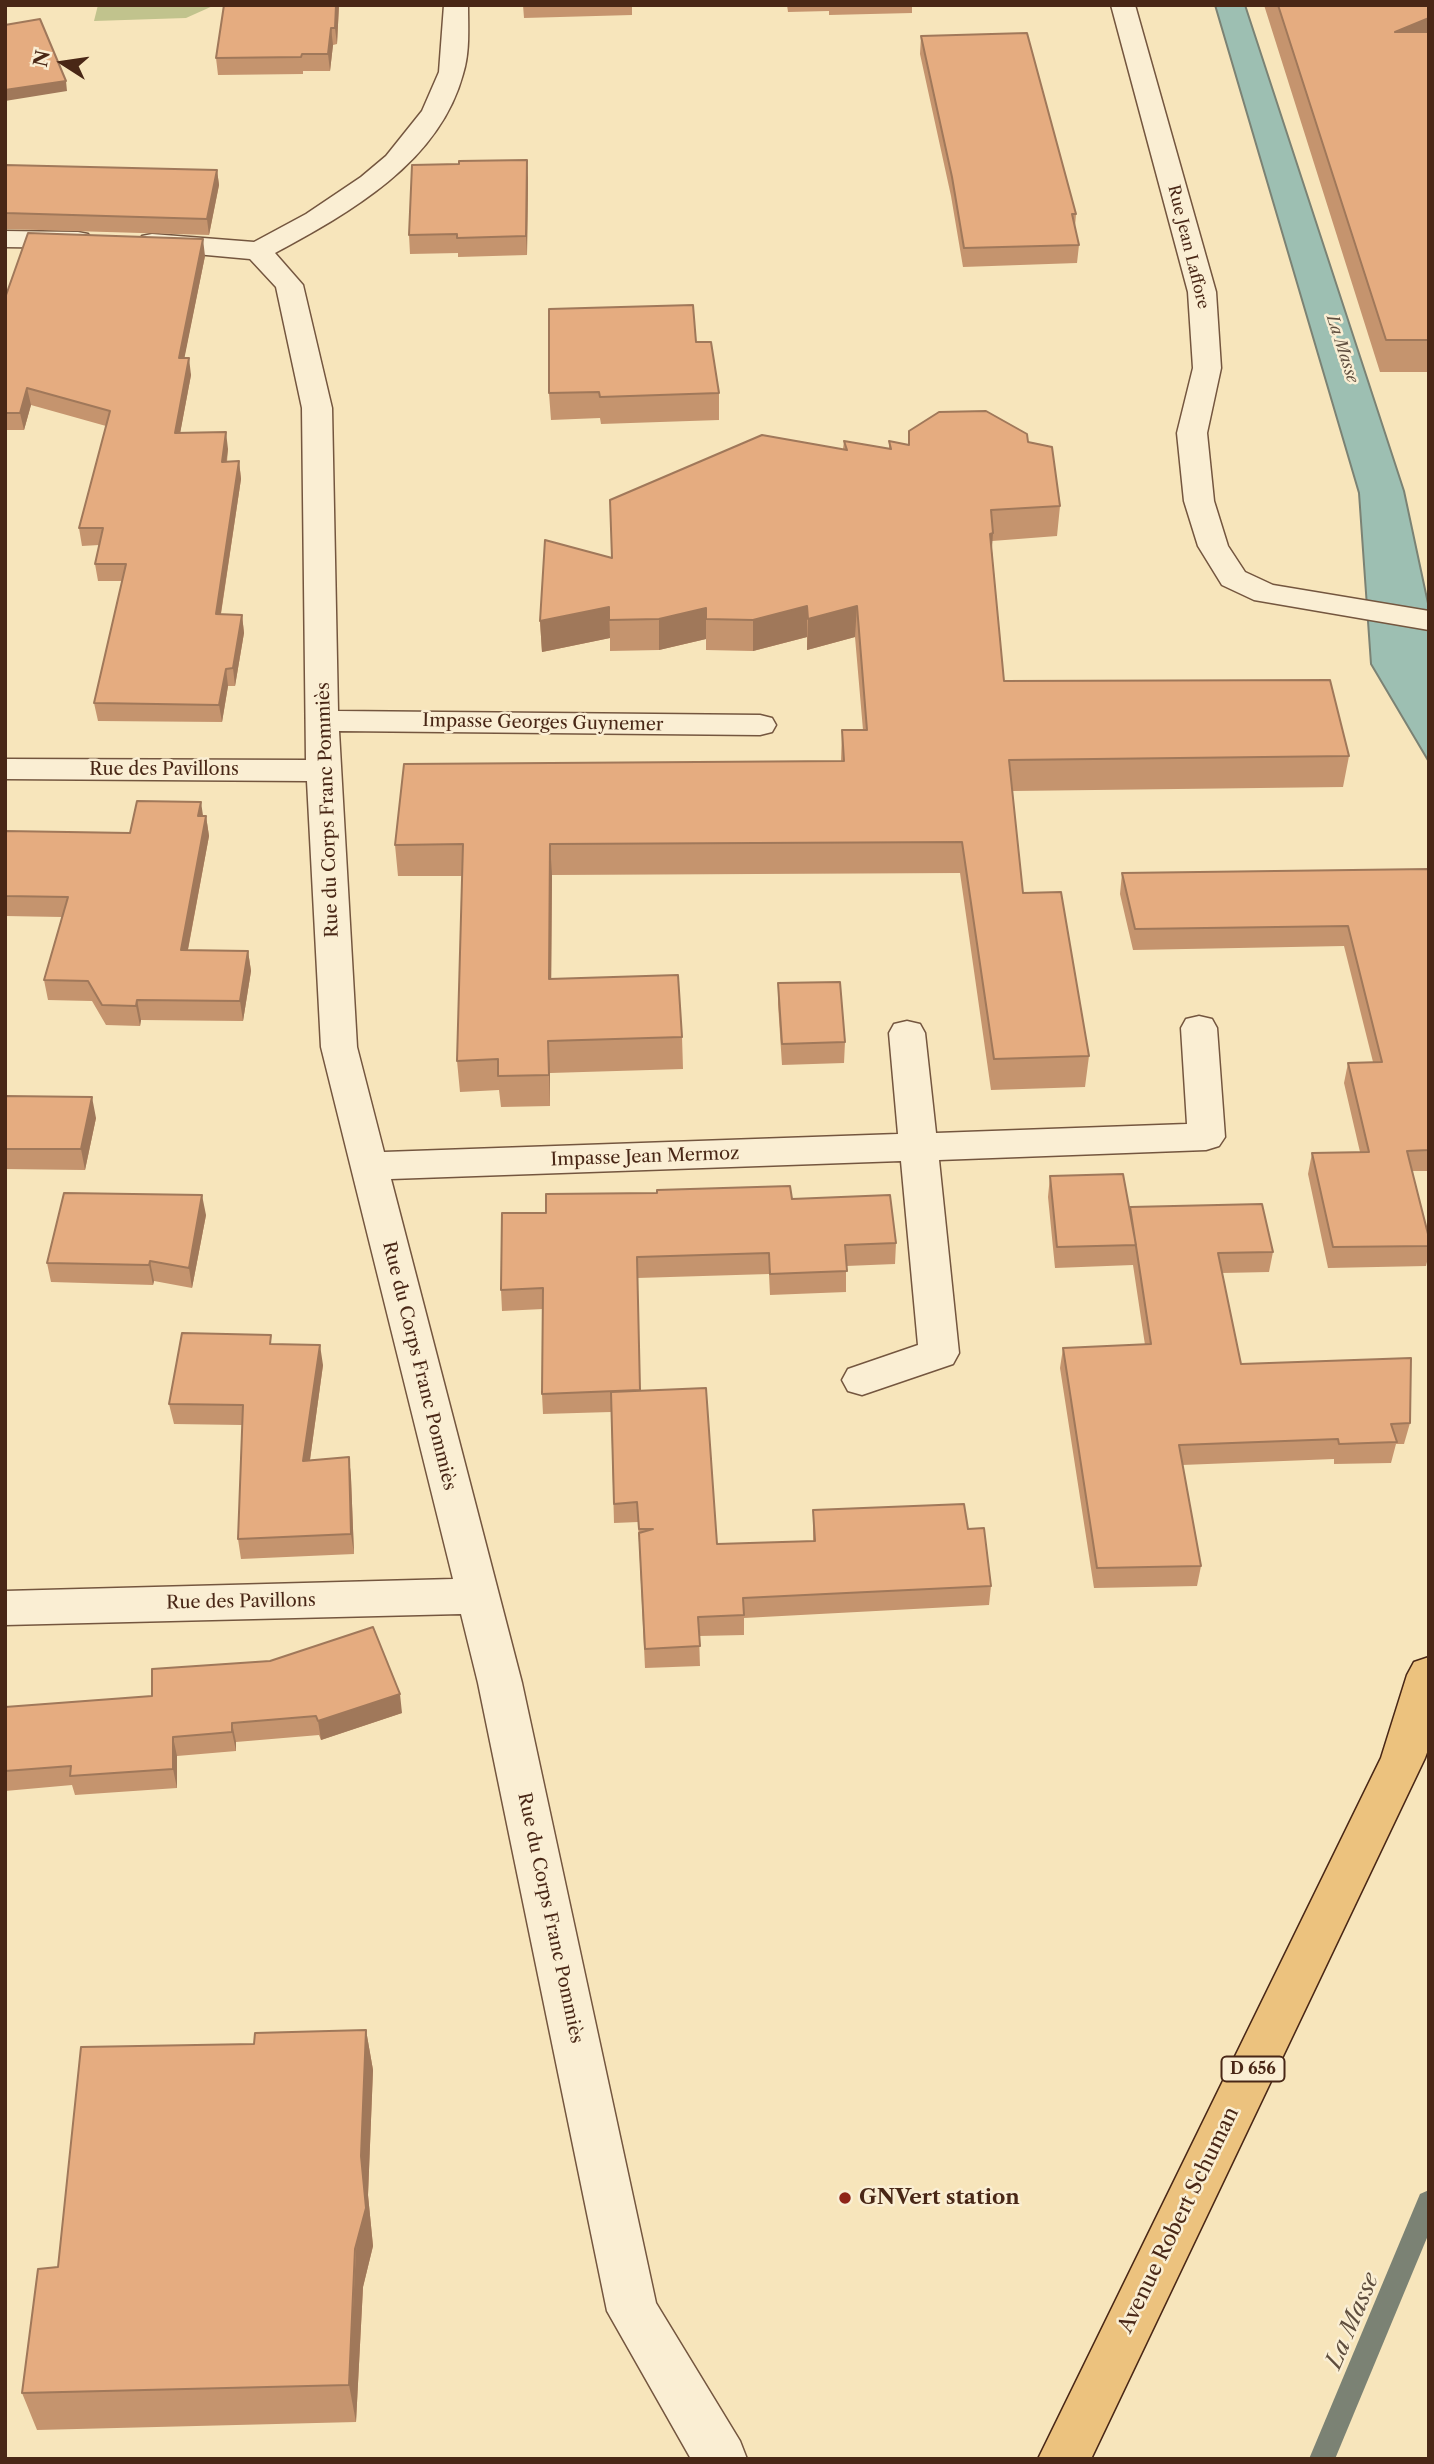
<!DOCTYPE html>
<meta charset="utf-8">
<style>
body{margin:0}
#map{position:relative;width:1434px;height:2464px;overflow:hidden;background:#f7e5bb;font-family:"Libre Caslon Text",serif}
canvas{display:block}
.frame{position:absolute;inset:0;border:7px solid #492716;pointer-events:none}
.north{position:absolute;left:28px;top:28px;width:70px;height:70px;-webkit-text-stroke:5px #faeed3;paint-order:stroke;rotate:282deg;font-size:19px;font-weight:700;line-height:28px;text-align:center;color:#492716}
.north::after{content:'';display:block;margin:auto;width:24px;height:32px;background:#492716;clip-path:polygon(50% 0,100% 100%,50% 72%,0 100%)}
</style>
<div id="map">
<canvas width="1434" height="2464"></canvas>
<div class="frame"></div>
<div class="north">N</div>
</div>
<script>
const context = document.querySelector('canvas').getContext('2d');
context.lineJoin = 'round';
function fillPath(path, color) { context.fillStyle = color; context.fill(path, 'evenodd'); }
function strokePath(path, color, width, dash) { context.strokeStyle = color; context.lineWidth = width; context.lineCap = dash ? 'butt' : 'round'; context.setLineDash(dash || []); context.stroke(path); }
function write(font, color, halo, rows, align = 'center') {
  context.font = font + ' "Libre Caslon Text",serif'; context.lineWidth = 5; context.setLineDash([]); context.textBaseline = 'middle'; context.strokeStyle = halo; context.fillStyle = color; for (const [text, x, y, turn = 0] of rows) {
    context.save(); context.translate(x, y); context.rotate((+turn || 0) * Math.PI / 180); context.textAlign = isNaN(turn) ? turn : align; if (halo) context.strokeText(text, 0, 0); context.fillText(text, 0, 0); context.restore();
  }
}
const green = new Path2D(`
 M 98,5 L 215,5 L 186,18 L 94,21 Z`);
const water = new Path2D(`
 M 1215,5 L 1245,5 L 1404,491 L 1429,608 L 1429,762 L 1371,664 L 1359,493 Z`);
const stream = new Path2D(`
 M 1429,2190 L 1429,2233 L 1335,2459 L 1309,2459 L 1420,2194 Z`);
const street = new Path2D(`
 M 444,5 L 468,5 C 468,28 470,52 463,74 C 439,163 349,213 275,253 L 303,285 L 332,408 L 338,711 L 760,715 L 772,718 L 776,725 L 772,732 L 760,735 L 339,731 L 357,1047 L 384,1152 L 898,1134 L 889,1033 L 894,1024 L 907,1021 L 920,1024 L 925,1033 L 936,1133 L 1187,1124 L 1181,1028 L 1186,1019 L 1199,1016 L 1212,1019 L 1217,1028 L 1225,1137 L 1219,1146 L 1206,1150 L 939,1160 L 959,1353 L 953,1364 L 862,1395 L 848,1391 L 842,1380 L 848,1369 L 918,1345 L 901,1161 L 391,1179 L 522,1683 L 656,2303 L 740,2441 L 747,2459 L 691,2459 L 607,2311 L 478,1683 L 461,1614 L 5,1625 L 5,1591 L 453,1579 L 321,1047 L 307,781 L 5,779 L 5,759 L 306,760 L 302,408 L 276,287 L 250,259 L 152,250 L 142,248 L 138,242 L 142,236 L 152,234 L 254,242 L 306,214 L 361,177 L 386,156 L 422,111 L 439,72 Z
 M 1111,5 L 1135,5 L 1216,292 L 1221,368 L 1207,433 L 1214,501 L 1228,546 L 1245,572 L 1273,585 L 1429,611 L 1429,630 L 1254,600 L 1222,585 L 1198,546 L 1184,501 L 1177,433 L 1193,368 L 1188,292 Z
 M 5,231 L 78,232 L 88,234 L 92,240 L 88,246 L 78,248 L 5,247 Z`);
const primary = new Path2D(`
 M 1429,1657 L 1429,1747 L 1425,1758 L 1091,2459 L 1038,2459 L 1381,1758 L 1407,1675 L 1414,1662 Z`);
const wall = new Path2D(`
 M 339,5 L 337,44 L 333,45 L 330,71 L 303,71 L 303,74 L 218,75 L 216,58 Z
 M 523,5 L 632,5 L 632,15 L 524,18 Z
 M 787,5 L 912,5 L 912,13 L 829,15 L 829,11 L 788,12 Z
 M 1264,5 L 1429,5 L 1429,372 L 1380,372 Z
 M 921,36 L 1076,214 L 1075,227 L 1079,245 L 1077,263 L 963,267 L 951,196 L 920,54 Z
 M 5,165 L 217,170 L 219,185 L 209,235 L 5,229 Z
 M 528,178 L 527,255 L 458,257 L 458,253 L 410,254 L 409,235 Z
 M 205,256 L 184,358 L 191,375 L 180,433 L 228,449 L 227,462 L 239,461 L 241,479 L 221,614 L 242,615 L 244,633 L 235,686 L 228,686 L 222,722 L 98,721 L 94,703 L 122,581 L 98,581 L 95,564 L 99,545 L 82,546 L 79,528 L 106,426 L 31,405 L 24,430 L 5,430 L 5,298 Z
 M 696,342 L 719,393 L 719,420 L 601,424 L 600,418 L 551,420 L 549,393 Z
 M 909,431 L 1028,442 L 1060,506 L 1057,536 L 992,541 L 992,551 L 1004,681 L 1349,756 L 1343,787 L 1012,791 L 1023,893 L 1089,1056 L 1085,1087 L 991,1090 L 960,873 L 552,875 L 551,979 L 682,1037 L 683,1069 L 550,1073 L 550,1106 L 501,1107 L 499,1090 L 460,1092 L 457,1061 L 462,876 L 398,876 L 395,845 L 841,761 L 842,730 L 863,730 L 855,637 L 807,650 L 807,637 L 753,651 L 706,650 L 706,639 L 659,650 L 610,651 L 610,638 L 542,652 L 540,621 L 612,558 L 843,449 L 844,441 L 889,449 L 889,441 L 908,445 Z
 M 203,816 L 206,816 L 209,836 L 188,950 L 248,951 L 251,971 L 243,1021 L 141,1020 L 140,1026 L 106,1025 L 92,1001 L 48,1000 L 44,980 L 62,917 L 5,916 L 5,831 L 130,833 Z
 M 1429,869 L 1429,1171 L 1412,1171 L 1429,1238 L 1429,1253 L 1426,1266 L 1328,1268 L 1308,1174 L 1312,1153 L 1360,1152 L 1344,1083 L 1348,1063 L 1373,1062 L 1344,946 L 1133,950 L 1120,894 L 1122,873 Z
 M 778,983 L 845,1042 L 844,1063 L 782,1065 L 778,1004 Z
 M 5,1096 L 96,1118 L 85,1170 L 5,1169 Z
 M 1050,1176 L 1130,1211 L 1273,1252 L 1269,1272 L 1222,1273 L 1241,1364 L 1410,1423 L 1404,1444 L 1396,1444 L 1391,1463 L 1334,1464 L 1334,1459 L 1182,1465 L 1201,1566 L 1197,1586 L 1094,1588 L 1060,1368 L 1063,1348 L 1145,1345 L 1133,1265 L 1055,1268 L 1048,1197 Z
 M 792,1199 L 896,1243 L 895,1264 L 846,1266 L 846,1292 L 770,1295 L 769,1274 L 637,1278 L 640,1391 L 717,1544 L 813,1541 L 813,1510 L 968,1529 L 991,1586 L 989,1605 L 744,1618 L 744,1635 L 699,1636 L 700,1666 L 645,1668 L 638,1522 L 614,1523 L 611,1412 L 543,1414 L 542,1394 L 543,1309 L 502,1311 L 501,1290 L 546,1213 Z
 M 206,1215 L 192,1288 L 154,1281 L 153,1285 L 51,1282 L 47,1263 Z
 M 273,1344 L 323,1365 L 310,1460 L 349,1457 L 351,1478 L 354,1554 L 241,1559 L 238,1539 L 242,1425 L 174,1424 L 169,1404 Z
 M 5,1707 L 402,1713 L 321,1740 L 319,1735 L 236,1742 L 236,1751 L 177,1756 L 177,1788 L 75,1795 L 72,1785 L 5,1791 Z
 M 366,2030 L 373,2070 L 368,2195 L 373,2246 L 363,2287 L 356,2422 L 37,2430 L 22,2393 L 58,2267 L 254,2044 Z`);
const shadedWall = new Path2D(`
 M 336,5 L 339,5 L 337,44 L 335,28 Z
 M 1429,18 L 1429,46 L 1395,32 Z
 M 331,28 L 333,45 L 330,71 L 328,54 Z
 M 66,81 L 67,91 L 5,101 L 5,90 Z
 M 527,160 L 528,178 L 527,255 L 526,236 Z
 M 217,170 L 219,185 L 209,235 L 207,219 Z
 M 203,239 L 205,256 L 181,375 L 179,358 Z
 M 189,358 L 191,375 L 177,450 L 175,433 Z
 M 27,388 L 31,405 L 24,430 L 20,413 Z
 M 226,432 L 228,449 L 224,479 L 222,462 Z
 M 239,461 L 241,479 L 218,632 L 216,614 Z
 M 993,533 L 991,563 L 990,534 Z
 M 807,606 L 807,637 L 753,651 L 753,620 Z
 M 857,606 L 855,637 L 807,650 L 808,619 Z
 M 609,607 L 610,638 L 542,652 L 540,621 Z
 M 706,608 L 706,639 L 659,650 L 659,619 Z
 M 242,615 L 244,633 L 235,686 L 233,668 Z
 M 226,669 L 228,686 L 222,722 L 219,705 Z
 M 201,802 L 204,822 L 198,816 Z
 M 206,816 L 209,836 L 184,970 L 181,950 Z
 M 550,844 L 552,875 L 551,1010 L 549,979 Z
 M 248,951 L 251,971 L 243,1021 L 240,1001 Z
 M 137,1000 L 141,1020 L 140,1026 L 136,1006 Z
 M 548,1041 L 550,1073 L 550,1106 L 549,1075 Z
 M 92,1097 L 96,1118 L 85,1170 L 81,1149 Z
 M 202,1195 L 206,1215 L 192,1288 L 189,1268 Z
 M 150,1261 L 154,1281 L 153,1285 L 149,1265 Z
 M 320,1345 L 323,1365 L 307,1481 L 303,1461 Z
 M 349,1457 L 351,1478 L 354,1554 L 351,1534 Z
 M 400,1694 L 402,1713 L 321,1740 L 318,1721 Z
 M 232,1723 L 236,1742 L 236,1751 L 232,1732 Z
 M 173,1737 L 177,1756 L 177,1788 L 173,1769 Z
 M 366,2030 L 373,2070 L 368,2195 L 373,2246 L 363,2287 L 356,2422 L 349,2385 L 361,2156 Z`);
const building = new Path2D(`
 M 224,5 L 336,5 L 335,28 L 331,28 L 328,54 L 302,54 L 301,57 L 216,58 Z
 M 1278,5 L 1429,5 L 1429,18 L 1395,32 L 1429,32 L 1429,340 L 1386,340 Z
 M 40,19 L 66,81 L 5,90 L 5,25 Z
 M 1027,33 L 1076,214 L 1072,214 L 1079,245 L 964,248 L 952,177 L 921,36 Z
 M 527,160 L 526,236 L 457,238 L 457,234 L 409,235 L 412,165 L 459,164 L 459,161 Z
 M 5,165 L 217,170 L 207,219 L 5,213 Z
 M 28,233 L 203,239 L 179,358 L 189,358 L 175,433 L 226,432 L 222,462 L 239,461 L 216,614 L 242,615 L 233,668 L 226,669 L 219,705 L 94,703 L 126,564 L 95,564 L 103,528 L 79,528 L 110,411 L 27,388 L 20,413 L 5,413 L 5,298 Z
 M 693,305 L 696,342 L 711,342 L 719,393 L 600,397 L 599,392 L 549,393 L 549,309 Z
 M 986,411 L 1027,434 L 1028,442 L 1052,447 L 1060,506 L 991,510 L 993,533 L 990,534 L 1004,681 L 1330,680 L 1349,756 L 1009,760 L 1023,893 L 1061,892 L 1089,1056 L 994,1059 L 962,842 L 550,844 L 549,979 L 678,975 L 682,1037 L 548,1041 L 549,1075 L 498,1076 L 498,1059 L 457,1061 L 463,844 L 395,845 L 404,764 L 844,761 L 842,730 L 867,730 L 857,606 L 808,619 L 807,606 L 753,620 L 706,619 L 706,608 L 659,619 L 609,620 L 609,607 L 540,621 L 545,540 L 612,558 L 610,500 L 762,435 L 847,450 L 844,441 L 891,449 L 889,441 L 909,445 L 909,431 L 939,412 Z
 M 137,801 L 201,802 L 198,816 L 206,816 L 181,950 L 248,951 L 240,1001 L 137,1000 L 136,1006 L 102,1005 L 88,981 L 44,980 L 68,897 L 5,896 L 5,831 L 130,833 Z
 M 1429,869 L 1429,1150 L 1407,1151 L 1429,1238 L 1429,1246 L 1333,1247 L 1312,1153 L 1369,1152 L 1348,1063 L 1382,1062 L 1348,926 L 1135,929 L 1122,873 Z
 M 840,982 L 845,1042 L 782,1044 L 778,983 Z
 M 5,1096 L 92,1097 L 81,1149 L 5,1149 Z
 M 1123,1174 L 1136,1245 L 1057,1247 L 1050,1176 Z
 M 790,1186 L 792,1199 L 890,1195 L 896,1243 L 845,1245 L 847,1271 L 770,1274 L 769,1253 L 637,1257 L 640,1390 L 542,1394 L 543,1288 L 501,1290 L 502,1213 L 546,1213 L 546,1194 L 657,1193 L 657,1190 Z
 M 64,1193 L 202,1195 L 189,1268 L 150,1261 L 149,1265 L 47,1263 Z
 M 1262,1204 L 1273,1252 L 1218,1253 L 1241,1364 L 1411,1358 L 1410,1423 L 1391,1424 L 1397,1442 L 1339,1444 L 1338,1439 L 1179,1445 L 1201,1566 L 1097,1568 L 1063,1348 L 1151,1344 L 1130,1207 Z
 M 182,1333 L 271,1335 L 270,1344 L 320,1345 L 303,1461 L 349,1457 L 351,1534 L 238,1539 L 243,1405 L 169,1404 Z
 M 706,1388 L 717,1544 L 815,1541 L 813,1510 L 964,1504 L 968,1529 L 984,1528 L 991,1586 L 743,1598 L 744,1615 L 698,1617 L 700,1646 L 645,1649 L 639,1533 L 653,1529 L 639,1529 L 637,1502 L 614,1504 L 611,1392 Z
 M 373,1627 L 400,1694 L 318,1721 L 316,1716 L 232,1723 L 232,1732 L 173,1737 L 173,1769 L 70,1776 L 71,1766 L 5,1771 L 5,1707 L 152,1696 L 152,1669 L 270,1661 Z
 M 366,2030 L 361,2156 L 366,2208 L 355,2249 L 349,2385 L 22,2393 L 38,2269 L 58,2267 L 81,2047 L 254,2044 L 255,2033 Z`);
const markers = [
 [845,2198,7,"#8f2418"]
];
const farStreetnames = [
 ["Rue Jean Laffore",1188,247,76]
];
const farWaternames = [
 ["La Masse",1342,349,72]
];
const shields = [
 [1253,2069,63]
];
const shieldNames = [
 ["D 656",1253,2069]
];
const streetNames = [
 ["Impasse Georges Guynemer",543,723,1],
 ["Rue des Pavillons",164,770],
 ["Rue du Corps Franc Pommiès",328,810,-92],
 ["Impasse Jean Mermoz",645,1157,-2],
 ["Rue du Corps Franc Pommiès",419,1366,76],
 ["Rue des Pavillons",241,1602,-1],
 ["Rue du Corps Franc Pommiès",550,1918,78]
];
const nearPoinames = [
 ["GNVert station",859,2198]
];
const nearStreetnames = [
 ["Avenue Robert Schuman",1179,2220,-64]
];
const nearWaternames = [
 ["La Masse",1353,2321,-67]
];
fillPath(green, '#c1c38d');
fillPath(water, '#9dbfb2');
strokePath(water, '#7b8274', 2);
fillPath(stream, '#7b8274');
strokePath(street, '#74563f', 3);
strokePath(primary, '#492716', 3);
fillPath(street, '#faeed3');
fillPath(primary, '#ecc27e');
fillPath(wall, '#c5946e');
fillPath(shadedWall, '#a0785a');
fillPath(building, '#e5ac80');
strokePath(building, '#a0785a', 2);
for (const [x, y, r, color] of markers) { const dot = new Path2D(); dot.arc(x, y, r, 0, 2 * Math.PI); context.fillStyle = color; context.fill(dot); strokePath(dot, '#faeed3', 2.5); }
write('16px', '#492716', '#faeed3', farStreetnames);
write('italic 16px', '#5e4d3d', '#faeed3', farWaternames);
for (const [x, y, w] of shields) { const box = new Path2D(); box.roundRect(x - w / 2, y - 12.5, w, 25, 5); context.fillStyle = '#faeed3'; context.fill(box); strokePath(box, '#492716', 2); }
write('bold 16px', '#492716', null, shieldNames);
write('18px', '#492716', '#faeed3', streetNames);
write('bold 21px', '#492716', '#faeed3', nearPoinames, 'left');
write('21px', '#492716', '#faeed3', nearStreetnames);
write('italic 23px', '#5e4d3d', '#faeed3', nearWaternames);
</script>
